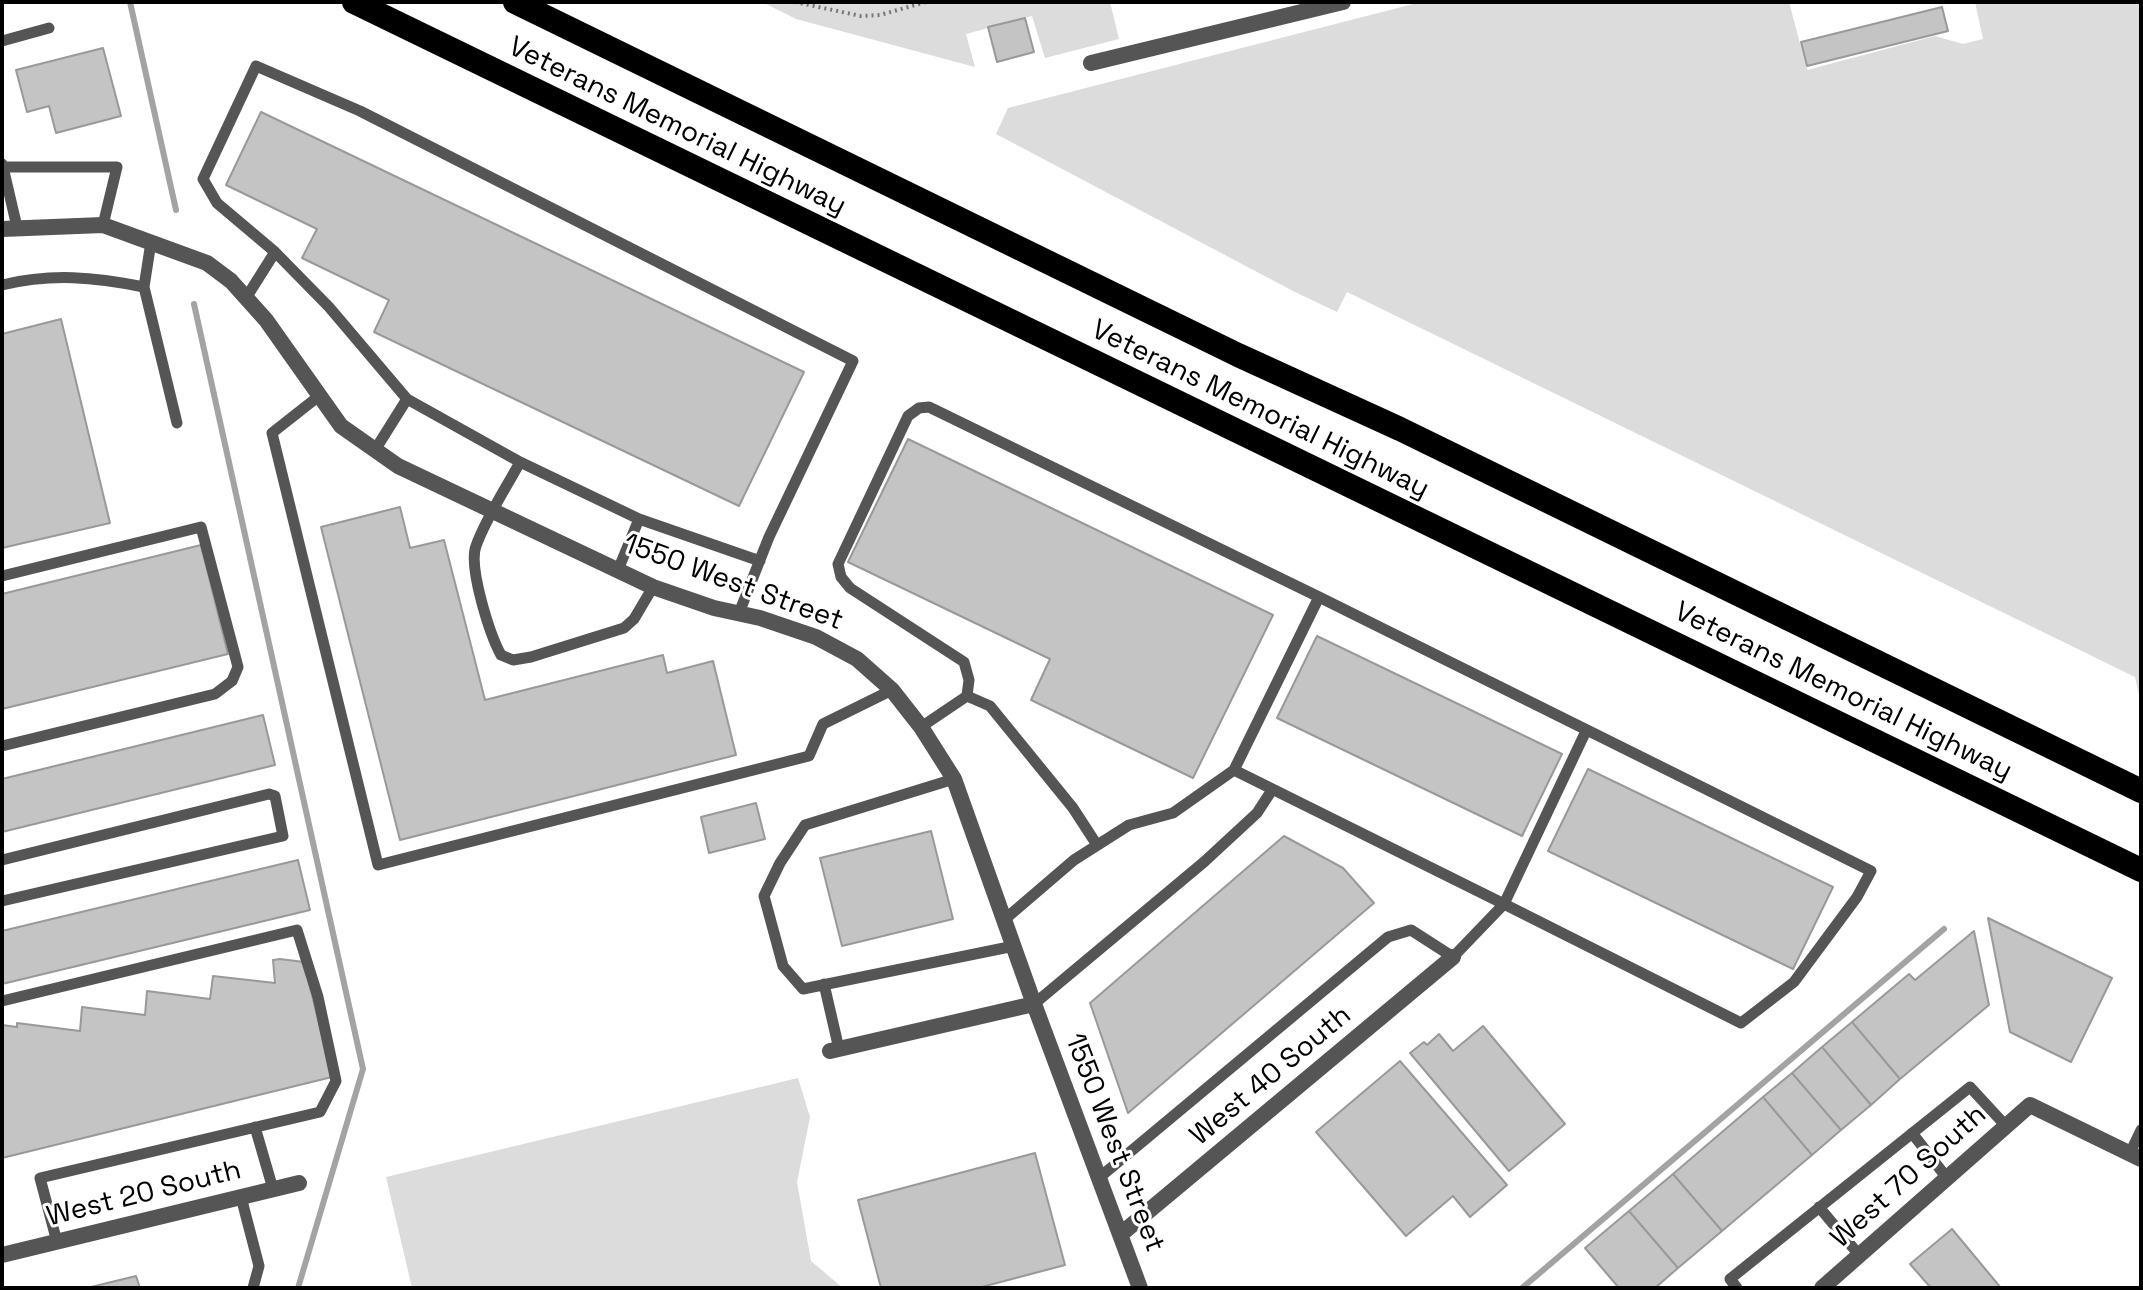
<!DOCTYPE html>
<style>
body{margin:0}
#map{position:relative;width:2143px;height:1290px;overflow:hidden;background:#fff;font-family:"Space Grotesk",sans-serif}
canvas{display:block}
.frame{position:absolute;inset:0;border:4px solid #000;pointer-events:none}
</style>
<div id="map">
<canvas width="2143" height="1290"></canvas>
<div class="frame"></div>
</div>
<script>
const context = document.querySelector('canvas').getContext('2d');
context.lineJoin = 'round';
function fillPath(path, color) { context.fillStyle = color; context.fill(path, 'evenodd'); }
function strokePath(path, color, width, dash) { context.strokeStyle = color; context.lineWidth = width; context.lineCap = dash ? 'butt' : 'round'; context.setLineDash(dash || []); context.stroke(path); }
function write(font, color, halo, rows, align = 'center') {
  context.font = font + ' "Space Grotesk",sans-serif'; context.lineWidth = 6; context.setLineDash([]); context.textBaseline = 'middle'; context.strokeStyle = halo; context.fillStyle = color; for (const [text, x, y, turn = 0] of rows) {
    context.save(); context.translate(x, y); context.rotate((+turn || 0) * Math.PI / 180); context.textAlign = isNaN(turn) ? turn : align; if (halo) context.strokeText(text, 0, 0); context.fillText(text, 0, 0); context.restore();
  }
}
const green = new Path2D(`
 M 762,2 L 1110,2 L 1119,39 L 1045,58 L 1032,16 L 966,34 L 975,67 L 796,19 Z
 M 1421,2 L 1789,2 L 1807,70 L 1935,36 L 1963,44 L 1983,39 L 1975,2 L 2141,2 L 2141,704 L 2135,677 L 1347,292 L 1337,312 L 1293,291 L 996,134 L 1008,108 Z
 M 798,1078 L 810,1117 L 797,1182 L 811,1261 L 843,1288 L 412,1288 L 386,1177 Z`);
const stream = new Path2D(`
 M 130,2 L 176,210
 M 194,304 L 363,1069 L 298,1288
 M 1522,1288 L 1944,929`);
const building = new Path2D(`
 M 1942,7 L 1948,31 L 1807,66 L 1801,42 Z
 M 1025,18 L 1034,52 L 997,62 L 988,27 Z
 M 103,48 L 121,116 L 56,133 L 49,106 L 27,112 L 16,70 Z
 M 261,112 L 804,372 L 739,506 L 374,332 L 389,300 L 302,258 L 317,229 L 226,185 Z
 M 61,319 L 110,523 L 2,548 L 2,334 Z
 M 908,439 L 1273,615 L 1193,778 L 1031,700 L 1050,659 L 848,562 Z
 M 400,507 L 410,548 L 444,540 L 485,700 L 663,655 L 667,673 L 713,661 L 736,755 L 400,840 L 321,527 Z
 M 201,545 L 228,654 L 2,709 L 2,594 Z
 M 1317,636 L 1562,754 L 1522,836 L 1277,718 Z
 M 263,715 L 275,765 L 2,832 L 2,779 Z
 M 1588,769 L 1833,887 L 1793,969 L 1548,851 Z
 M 756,803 L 765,839 L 709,853 L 701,817 Z
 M 931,831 L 953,919 L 842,946 L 820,858 Z
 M 1284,836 L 1343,868 L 1374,903 L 1128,1113 L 1090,1003 Z
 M 298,860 L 310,910 L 2,984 L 2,931 Z
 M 1988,918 L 2112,978 L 2071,1062 L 2010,1032 Z
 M 1974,931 L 1989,1005 L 1900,1079 L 1852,1022 L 1909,974 L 1915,980 Z
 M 280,959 L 304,962 L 332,1077 L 2,1158 L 2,1025 L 17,1027 L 17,1023 L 80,1031 L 82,1007 L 145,1015 L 147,991 L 210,999 L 213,976 L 275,983 L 273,960 Z
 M 1852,1022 L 1900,1079 L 1871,1105 L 1822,1047 Z
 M 1483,1026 L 1565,1124 L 1509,1171 L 1410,1053 L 1424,1042 L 1427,1045 L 1439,1034 L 1453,1051 Z
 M 1822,1047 L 1871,1105 L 1841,1130 L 1792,1073 Z
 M 1400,1061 L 1507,1185 L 1470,1217 L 1453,1196 L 1406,1236 L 1316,1132 Z
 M 1792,1073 L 1841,1130 L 1812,1155 L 1763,1097 Z
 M 1763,1097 L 1812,1155 L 1722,1231 L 1673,1174 Z
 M 1035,1153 L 1065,1265 L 978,1288 L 881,1288 L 858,1200 Z
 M 1673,1174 L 1722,1231 L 1678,1268 L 1629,1211 Z
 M 1629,1211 L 1678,1268 L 1655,1288 L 1619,1288 L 1585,1248 Z
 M 1952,1229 L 2001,1288 L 1931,1288 L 1910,1264 Z
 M 136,1276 L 140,1288 L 87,1288 Z`);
const path = new Path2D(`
 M 795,2 L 861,16 L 880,15 L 926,2`);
const service = new Path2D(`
 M 2,41 L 49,28
 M 2,164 L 3,167 L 117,167 L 103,225
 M 3,167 L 17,227
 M 275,252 L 329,307 L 407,399 L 375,450
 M 2,285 C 52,273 94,277 144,287 L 151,242
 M 144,287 L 177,423
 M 246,298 L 275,252 L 217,203 L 203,179 L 256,66 L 360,111 L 853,361 L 769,537 L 739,613
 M 319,396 L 272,433 L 378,865 L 809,756 L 823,724 L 892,690
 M 407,399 L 520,462 C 505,490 486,518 476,546 C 468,567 490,635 501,655 L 513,660 L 531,657 L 624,628 L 634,619 L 653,587
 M 520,462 L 639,519 L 618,570
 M 639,519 L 760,561
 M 2,576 L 201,527 L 238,667 L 232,681 L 215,694 L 2,746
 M 967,696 L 969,680 L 964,662 L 850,588 L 841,577 L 838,564 L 908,416 L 919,408 L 929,407 L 1319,597
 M 921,727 L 967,696 L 990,706 L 1073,808 L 1097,845
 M 954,779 L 805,825 L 780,863 L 764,896 L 783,966 L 803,989 L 1014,946
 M 2,860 L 269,794 L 275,796 L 283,836 L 2,901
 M 1004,920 L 1074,860 L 1129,825 L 1173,813 L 1234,770
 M 824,984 L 839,1049
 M 2,1001 L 297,930 L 318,997 L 336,1081 L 320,1112 L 40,1178 L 57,1242
 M 1034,1004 L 1204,862 L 1257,813 L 1272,790
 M 255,1127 L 273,1189
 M 1912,1133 L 1947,1178
 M 2130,1153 L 2141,1130
 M 1100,1177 L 1388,937 L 1411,930 L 1453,957 L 1504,904 L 1234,770 L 1319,597 L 1871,871 L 1857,897 L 1794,982 L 1741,1023 L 1504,904 L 1586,731
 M 241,1197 L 259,1266 L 253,1288
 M 1819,1207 L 1860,1256
 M 1737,1288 L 1730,1279 L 1970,1087 L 2006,1126`);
const minor = new Path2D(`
 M 1091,63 L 1343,2
 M 2,229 L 103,225 L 207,263 L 231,281 L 266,320 L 341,426 L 398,466 L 653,587 L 714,608 L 760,618 L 816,637 L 857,659 L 892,690 L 921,727 L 954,779 L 1034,1004 L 1140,1288
 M 830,1051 L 1034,1004
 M 1121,1234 L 1453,957
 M 2,1255 L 299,1183
 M 1822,1288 L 2030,1105 L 2141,1159`);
const motorway = new Path2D(`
 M 354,2 L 2141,870
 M 515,2 L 1238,355 L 1400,429 L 2141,791`);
const streetNames = [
 ["Veterans Memorial Highway",677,127,26],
 ["Veterans Memorial Highway",1260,410,26],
 ["1550 West Street",733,583,20],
 ["Veterans Memorial Highway",1843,692,26],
 ["West 40 South",1271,1076,-40],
 ["1550 West Street",1114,1143,69],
 ["West 70 South",1909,1177,-42],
 ["West 20 South",144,1194,-14]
];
fillPath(green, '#dcdcdc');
strokePath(stream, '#a3a3a3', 6);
fillPath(building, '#c4c4c4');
strokePath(building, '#999', 2);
strokePath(path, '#777', 4, [2, 4]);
strokePath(service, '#555', 11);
strokePath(minor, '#555', 16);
strokePath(motorway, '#000', 24);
write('28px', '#000', '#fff', streetNames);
</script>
